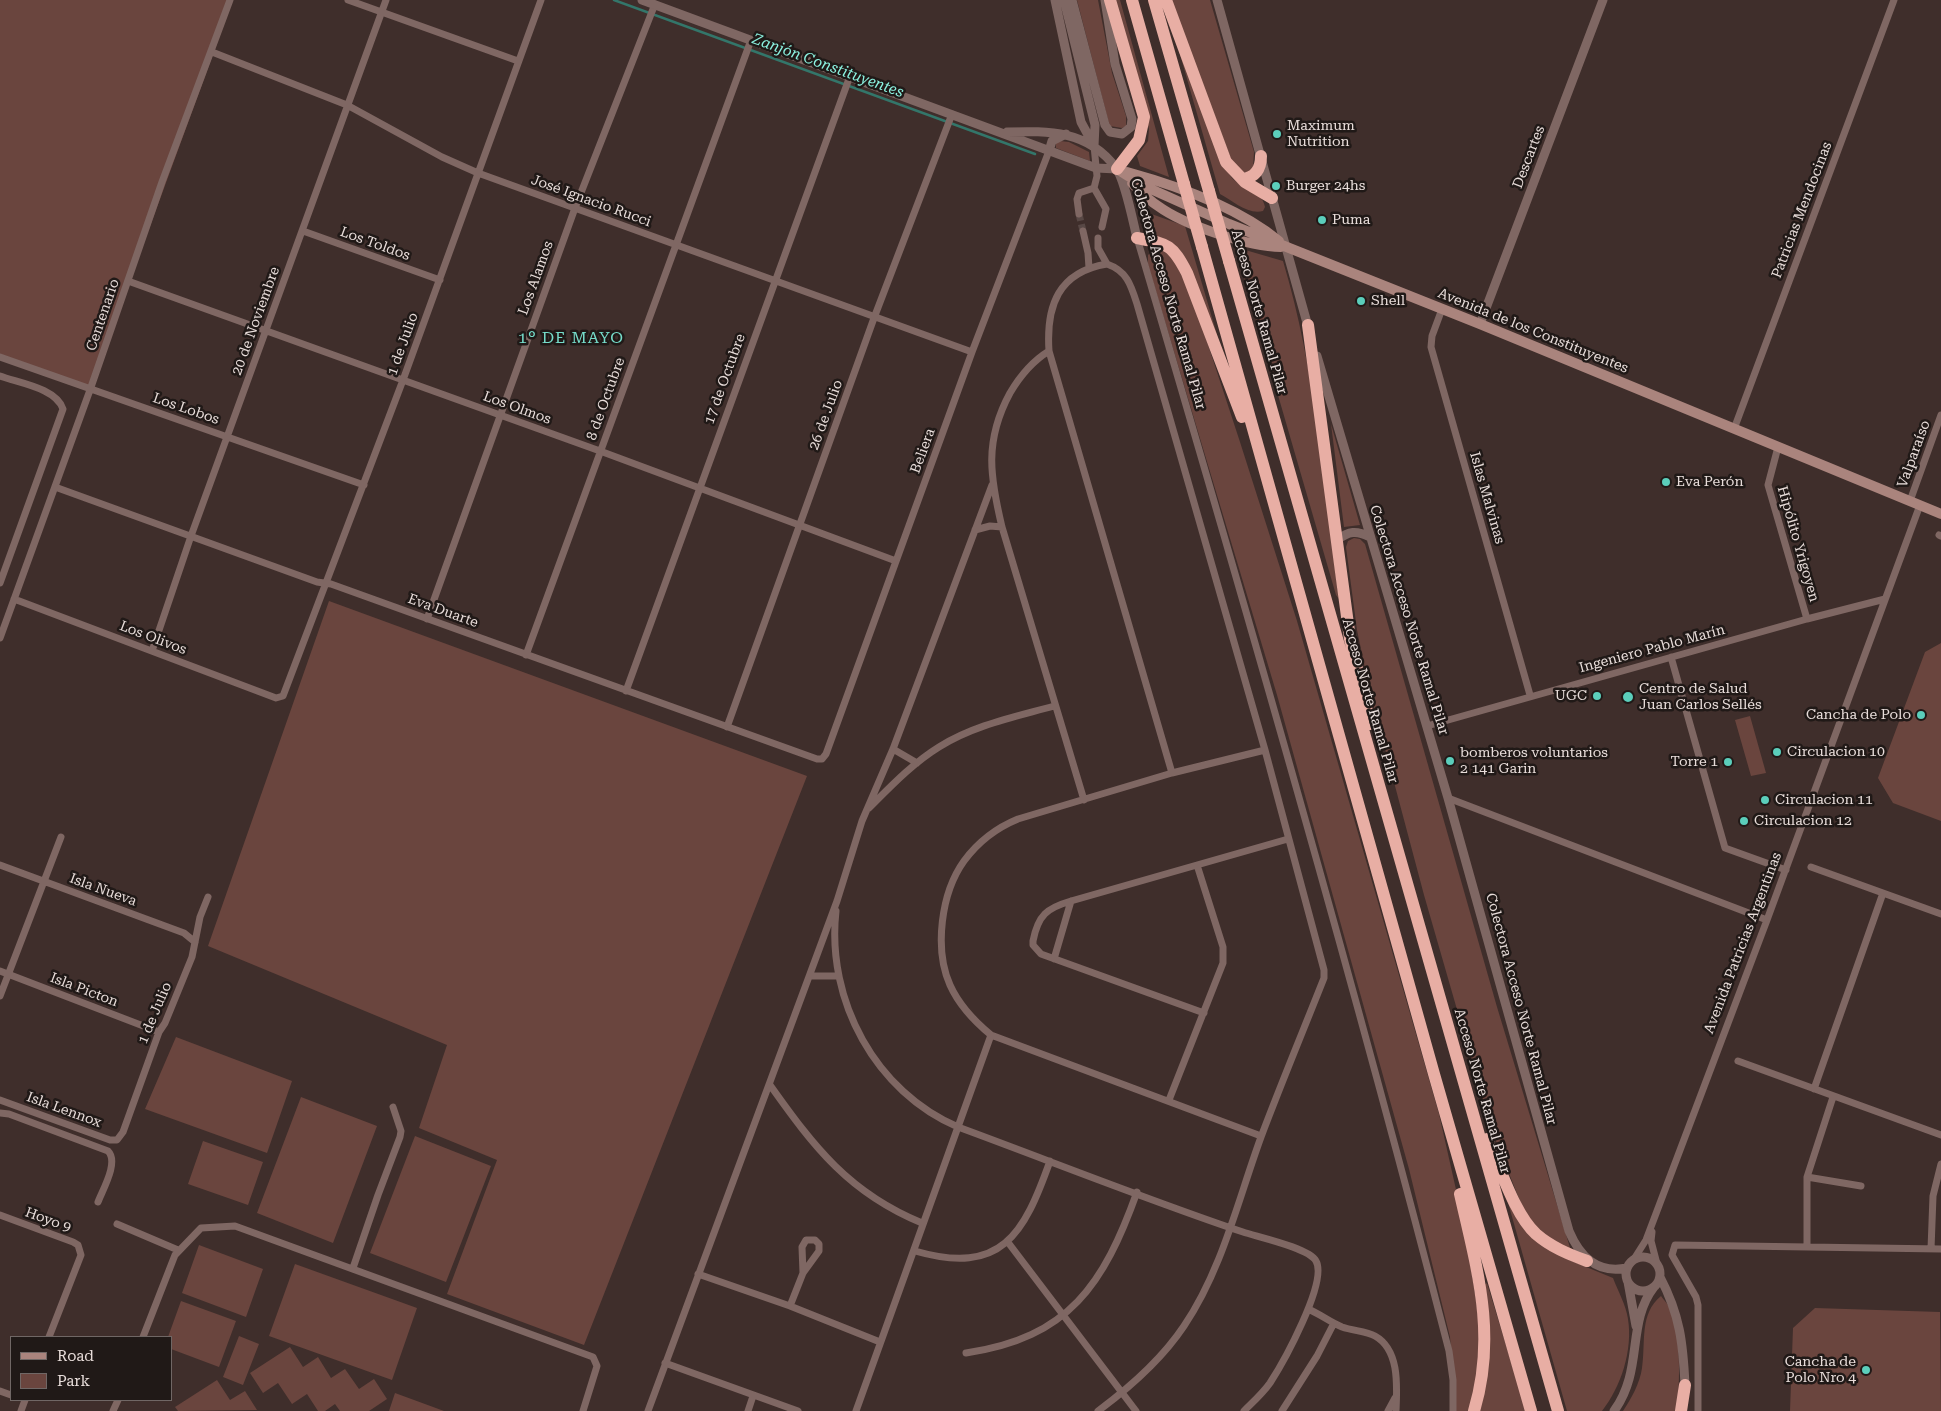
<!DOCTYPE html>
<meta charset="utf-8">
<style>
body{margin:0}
#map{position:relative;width:1941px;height:1411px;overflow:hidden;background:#3f2e2b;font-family:"Roboto Serif",serif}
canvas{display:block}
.legend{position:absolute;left:10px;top:1336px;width:162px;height:65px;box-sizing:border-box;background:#201917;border:1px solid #706765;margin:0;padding:6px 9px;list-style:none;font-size:15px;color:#e8ddda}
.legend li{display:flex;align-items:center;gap:10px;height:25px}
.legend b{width:25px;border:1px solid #706765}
</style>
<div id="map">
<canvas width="1941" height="1411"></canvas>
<ul class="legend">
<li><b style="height:6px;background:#aa847d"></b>Road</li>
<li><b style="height:14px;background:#6a453e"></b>Park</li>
</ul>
</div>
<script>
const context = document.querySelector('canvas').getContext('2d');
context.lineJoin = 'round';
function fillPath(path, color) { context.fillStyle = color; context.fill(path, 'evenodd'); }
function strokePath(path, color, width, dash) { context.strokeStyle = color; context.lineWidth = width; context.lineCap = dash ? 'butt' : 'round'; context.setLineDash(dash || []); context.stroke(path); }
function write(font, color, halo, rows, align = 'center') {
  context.font = font + ' "Roboto Serif",serif'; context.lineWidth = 5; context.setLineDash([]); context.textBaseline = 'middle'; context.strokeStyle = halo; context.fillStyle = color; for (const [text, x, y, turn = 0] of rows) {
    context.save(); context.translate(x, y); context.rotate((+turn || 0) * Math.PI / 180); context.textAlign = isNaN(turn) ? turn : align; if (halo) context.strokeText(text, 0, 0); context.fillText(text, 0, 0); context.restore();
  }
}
const green = new Path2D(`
 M 0,0 L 233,0 L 90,390 L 0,357 Z
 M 1077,0 L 1098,0 L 1112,73 L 1126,116 L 1126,126 L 1122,128 L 1110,126 L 1108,120 Z
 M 1113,0 L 1120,0 L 1169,177 L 1140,166 L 1137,156 L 1148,141 L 1149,129 Z
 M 1171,0 L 1210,0 L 1254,152 L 1253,168 L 1249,172 L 1243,172 L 1231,159 Z
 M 1179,51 L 1222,160 C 1225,166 1228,173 1232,178 C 1243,190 1262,190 1265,207 L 1263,211 C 1248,215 1233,201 1220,194 Z
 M 1060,141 L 1069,142 L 1089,152 L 1090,161 L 1056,148 L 1056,142 Z
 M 1146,212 L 1185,226 L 1228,372 L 1186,263 L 1144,227 L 1142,220 Z
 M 1157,247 L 1165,249 L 1179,265 L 1193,299 L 1240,442 L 1297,621 L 1439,1114 L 1466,1234 L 1482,1342 L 1478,1375 L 1469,1411 L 1456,1411 L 1450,1337 L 1409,1169 L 1277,695 L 1148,265 L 1148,255 Z
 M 1235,247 L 1283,261 C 1316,371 1324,486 1339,599 L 1336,595 Z
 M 1331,424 L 1360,525 L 1344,527 Z
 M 1354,538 L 1360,539 L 1365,544 L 1497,1007 L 1571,1251 L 1541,1234 L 1526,1216 L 1492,1131 L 1424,895 L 1370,692 L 1357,630 L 1346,547 L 1348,541 Z
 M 329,601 L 807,776 L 584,1345 L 447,1294 L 497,1160 L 419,1128 L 447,1045 L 208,946 Z
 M 1941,643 L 1941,821 L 1893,803 L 1878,778 L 1925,652 Z
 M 1750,716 L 1766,773 L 1751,776 L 1735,720 Z
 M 176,1037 L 292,1081 L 267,1153 L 145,1109 Z
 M 301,1097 L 377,1126 L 333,1243 L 257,1213 Z
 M 415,1136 L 491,1166 L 446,1282 L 370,1253 Z
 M 203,1141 L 263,1162 L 248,1205 L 188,1184 Z
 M 1505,1192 L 1562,1257 L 1613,1278 C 1618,1291 1626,1305 1628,1319 C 1633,1350 1621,1387 1602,1411 L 1567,1411 Z
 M 199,1245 L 263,1269 L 246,1317 L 182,1293 Z
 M 295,1264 L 417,1308 L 392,1380 L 269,1336 Z
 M 1487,1283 L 1526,1411 L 1477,1411 L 1484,1285 Z
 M 1661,1296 C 1663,1299 1666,1302 1668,1305 C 1681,1327 1681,1386 1676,1411 L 1623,1411 C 1631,1399 1640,1383 1642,1368 C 1646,1342 1639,1314 1661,1296 Z
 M 181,1301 L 236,1321 L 219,1367 L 171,1349 L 171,1337 L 168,1337 Z
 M 1815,1308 L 1940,1312 L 1941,1411 L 1790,1411 L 1793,1328 Z
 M 239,1336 L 259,1344 L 243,1385 L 223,1377 Z
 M 290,1347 L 303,1367 L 318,1357 L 331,1378 L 345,1369 L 359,1389 L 374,1379 L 387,1399 L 369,1411 L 340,1411 L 335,1404 L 325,1411 L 318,1411 L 307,1394 L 292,1404 L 278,1383 L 263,1393 L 250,1373 Z
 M 217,1380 L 230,1400 L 245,1391 L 257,1410 L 178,1411 L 175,1407 Z
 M 395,1393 L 444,1411 L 389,1411 Z`);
const stream = new Path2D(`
 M 614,0 L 1035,154`);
const minorTunnel = new Path2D(`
 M 1079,214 L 1083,231`);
const minor = new Path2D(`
 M 348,0 L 518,61
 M 212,52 L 347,105 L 442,157 L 478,173 L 972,352
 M 1094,146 L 1097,176 L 1094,188 L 1106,209 L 1102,227
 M 1079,214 L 1077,199 L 1079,193 L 1094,188
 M 303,231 L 440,280
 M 1083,231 L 1088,253 L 1089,268
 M 1098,238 L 1098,248 L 1107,264
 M 1137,238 C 1246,608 1353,978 1449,1351 L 1453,1380 L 1453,1411
 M 128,281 L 600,451 L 896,561
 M 1442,309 L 1432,336 L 1431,347 L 1530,695
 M 1049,351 C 1031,362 1020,376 1010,393 C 984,441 990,477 1002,527 L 1084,800
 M 0,357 L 364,485
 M 0,376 C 19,383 56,388 63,409 L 0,583
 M 1734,429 L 1894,0
 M 1778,447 L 1768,485 L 1807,619
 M 55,487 L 317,582 L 331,584 L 817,759 L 822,759 L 826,754 L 972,352 L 1049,151
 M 1910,501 L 1941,415
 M 975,530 L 990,526 L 1002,527
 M 1939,535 L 1941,536
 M 14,599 L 276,698 L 283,696 L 403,380 L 541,0
 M 427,619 L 575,208 L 655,4
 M 0,638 L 90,390 L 162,182 L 230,0
 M 152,651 L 191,536 L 386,0
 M 526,655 L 751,40
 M 1671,657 L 1725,848 L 1786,870
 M 626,691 L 850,76
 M 1427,726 L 1807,619 L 1885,599
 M 727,727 L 874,318 L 952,114
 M 893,749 L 917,763
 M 1448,798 L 1767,920
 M 869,808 C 891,786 913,763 939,747 C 974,725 1015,717 1054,706
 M 0,865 L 184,933 L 195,942
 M 1811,867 L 1941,914
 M 836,911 C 826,1001 876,1092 958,1127 C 1053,1162 1148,1200 1243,1232 C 1258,1237 1309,1248 1316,1261 C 1328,1282 1283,1363 1270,1383 C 1263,1393 1253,1402 1244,1411
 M 1054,959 L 1071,901
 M 0,971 L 159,1032
 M 810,976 L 839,976
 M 0,996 L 61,837
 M 1204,1013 L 1041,954 L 1033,945 L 1033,941 C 1038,915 1047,908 1071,901 L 1288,839
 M 1738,1061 L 1941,1135
 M 770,1085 C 814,1147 849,1193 922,1223
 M 1814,1089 L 1883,893
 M 0,1100 L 110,1140 L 117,1140 L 123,1132 L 159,1032 L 165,1023 L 192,957 L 200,917 L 208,897
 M 1169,1100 L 1223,963 L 1223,947 L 1197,865
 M 0,1113 L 9,1114 L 108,1151 C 119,1162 103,1189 98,1202
 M 1261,1136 L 991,1035 C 974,1021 959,1005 950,985 C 934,949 941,893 964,861 C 978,842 996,828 1018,819 L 1172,773 L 1265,750
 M 1807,1177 L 1861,1186
 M 0,1215 L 73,1242 L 78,1245 L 81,1255 L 49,1337
 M 117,1224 L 178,1250
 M 1652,1232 L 1651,1241 L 1657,1264
 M 1007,1241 L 1136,1411
 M 1807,1246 L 1807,1177 L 1833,1097
 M 1931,1249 L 1933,1196 L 1941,1164
 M 915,1251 C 1002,1276 1024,1234 1050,1161
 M 1634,1259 L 1646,1240 L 1767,920 L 1920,505
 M 353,1268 L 378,1195 L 400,1137 L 401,1131 L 393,1107
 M 698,1274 L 790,1306 L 880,1342
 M 790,1306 L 803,1273 L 819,1251 L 819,1244 L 815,1240 L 806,1240 L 802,1247 L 803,1273
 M 1308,1309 C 1320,1314 1330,1322 1342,1327 C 1353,1331 1366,1331 1375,1336 C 1400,1350 1397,1387 1396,1411
 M 143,1337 L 175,1255 L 201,1228 L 235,1226 L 593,1357 L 597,1366 L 583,1411
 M 966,1353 C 1069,1338 1104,1284 1137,1192
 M 665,1363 L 798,1411
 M 0,1391 L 11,1395
 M 21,1411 L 25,1400
 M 113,1411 L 118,1400
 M 648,1411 L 837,901 L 862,821 L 893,749 L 992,485
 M 748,1411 L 753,1396
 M 856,1411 L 991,1035
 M 1098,1411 C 1129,1388 1162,1359 1184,1326 C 1222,1270 1238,1200 1261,1137 C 1281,1084 1303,1031 1324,978 L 1324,970 L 1265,750 L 1137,304 C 1131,285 1127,271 1107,264 C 1058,272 1046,306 1049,351 L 1172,773
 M 1282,1411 L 1317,1356 L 1334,1323
 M 1388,1411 L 1395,1398
 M 1698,1411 L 1698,1305 L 1696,1297 L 1672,1255 L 1675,1245 L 1941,1249`);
const tertiary = new Path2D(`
 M 642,0 L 1096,168 L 1117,169
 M 1055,0 L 1081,122 L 1094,146
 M 1064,0 L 1095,125 L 1094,146
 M 1072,0 L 1105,125 L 1110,132 L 1122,134 L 1131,127 L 1132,119 L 1115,64 L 1105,0
 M 1217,0 L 1309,330
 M 1007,132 C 1049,131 1088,130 1116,168 C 1125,180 1133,222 1137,238
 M 1049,151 L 1052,141 L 1066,134
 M 1480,324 L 1603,0
 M 1317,356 L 1448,798 L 1569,1231 C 1580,1257 1597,1274 1627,1268
 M 1337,540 C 1349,531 1356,530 1370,537
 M1626 1274a17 17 0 1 1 34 0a17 17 0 1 1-34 0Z
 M 1660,1277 C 1680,1315 1683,1343 1685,1385
 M 1628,1282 L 1636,1326
 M 1614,1411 C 1644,1370 1626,1323 1654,1287`);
const secondary = new Path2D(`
 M 1117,169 L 1144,186 L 1229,224 L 1480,324 L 1941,514
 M 1127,172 C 1178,186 1238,207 1279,241
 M 1132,183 C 1140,191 1148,200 1158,206 C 1184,225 1249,247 1281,247`);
const motorway = new Path2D(`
 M 1110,0 L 1144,117 L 1139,140 L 1117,169
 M 1132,0 L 1184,184
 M 1154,0 L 1209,191
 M 1166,0 L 1226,162 L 1245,182 L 1272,198
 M 1242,179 C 1255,178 1261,169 1261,156
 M 1137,238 C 1168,244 1172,244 1187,273 L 1242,417
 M 1202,247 L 1434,1074 L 1531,1411
 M 1229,261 L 1558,1411
 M 1308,325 L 1350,639 L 1370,724
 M 1487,1139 C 1500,1166 1514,1214 1536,1234 C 1551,1247 1568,1254 1587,1261
 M 1460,1194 C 1477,1269 1497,1335 1474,1411
 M 1681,1411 L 1685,1385`);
const motorwayBridge = new Path2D(`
 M 1184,184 L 1202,247
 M 1209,191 L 1229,261`);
const markers = [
 [1277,134,5,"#5bcebb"],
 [1276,186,5,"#5bcebb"],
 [1322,220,5,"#5bcebb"],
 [1361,301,5,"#5bcebb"],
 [1666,482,5,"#5bcebb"],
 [1597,696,5,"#5bcebb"],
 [1628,697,6,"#5bcebb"],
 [1921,715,5,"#5bcebb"],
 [1777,752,5,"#5bcebb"],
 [1450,761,5,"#5bcebb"],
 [1728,762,5,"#5bcebb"],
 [1765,800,5,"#5bcebb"],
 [1744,821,5,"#5bcebb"],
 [1866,1370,5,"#5bcebb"]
];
const poiNames = [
 ["Maximum",1287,126],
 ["Nutrition",1287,142],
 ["Burger 24hs",1286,186],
 ["Puma",1332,220],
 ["Shell",1371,301],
 ["Eva Perón",1676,482],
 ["Centro de Salud",1639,689],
 ["Juan Carlos Sellés",1639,705],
 ["UGC",1587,696,"right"],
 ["Cancha de Polo",1911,715,"right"],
 ["Circulacion 10",1787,752],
 ["bomberos voluntarios",1460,753],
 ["2 141 Garin",1460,769],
 ["Torre 1",1718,762,"right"],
 ["Circulacion 11",1775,800],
 ["Circulacion 12",1754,821],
 ["Cancha de",1856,1362,"right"],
 ["Polo Nro 4",1856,1378,"right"]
];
const streetNames = [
 ["Descartes",1529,157,-69],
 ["José Ignacio Rucci",591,201,20],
 ["Patricias Mendocinas",1802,210,-69],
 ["Los Toldos",375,244,20],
 ["Los Alamos",536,278,-70],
 ["Colectora Acceso Norte Ramal Pilar",1168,294,74],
 ["Acceso Norte Ramal Pilar",1259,312,74],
 ["Centenario",103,315,-71],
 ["20 de Noviembre",256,321,-70],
 ["Avenida de los Constituyentes",1533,331,22],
 ["1 de Julio",403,344,-70],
 ["17 de Octubre",725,379,-70],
 ["8 de Octubre",606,399,-70],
 ["Los Olmos",517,408,20],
 ["Los Lobos",186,409,19],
 ["26 de Julio",826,415,-70],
 ["Beliera",923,451,-70],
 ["Valparaíso",1914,454,-70],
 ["Islas Malvinas",1487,498,74],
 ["Hipólito Yrigoyen",1798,544,74],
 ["Eva Duarte",443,611,20],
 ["Colectora Acceso Norte Ramal Pilar",1409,620,73],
 ["Los Olivos",153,638,21],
 ["Ingeniero Pablo Marín",1652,649,-15],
 ["Acceso Norte Ramal Pilar",1370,701,74],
 ["Isla Nueva",103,890,20],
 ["Avenida Patricias Argentinas",1743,943,-69],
 ["Isla Picton",84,990,21],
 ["Colectora Acceso Norte Ramal Pilar",1521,1009,75],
 ["1 de Julio",155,1013,-67],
 ["Acceso Norte Ramal Pilar",1482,1091,74],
 ["Isla Lennox",64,1110,20],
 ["Hoyo 9",48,1220,20]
];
const waterNames = [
 ["Zanjón Constituyentes",828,66,20]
];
const quarterNames = [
 ["1° DE MAYO",571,338]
];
fillPath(green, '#6a453e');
strokePath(stream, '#33766a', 2.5);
strokePath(minorTunnel, '#584845', 7, [7, 3.5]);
strokePath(minor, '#7f6763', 7);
strokePath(tertiary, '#7f6763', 9);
strokePath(secondary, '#aa847d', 10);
strokePath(motorway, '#e8aea4', 12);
strokePath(motorwayBridge, '#e8aea4', 12);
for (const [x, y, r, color] of markers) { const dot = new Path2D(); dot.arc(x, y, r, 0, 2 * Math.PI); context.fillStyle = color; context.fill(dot); strokePath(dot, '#201917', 2); }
write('14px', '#e8ddda', '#201917', poiNames, 'left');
write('14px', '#e8ddda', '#201917', streetNames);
write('italic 15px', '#8cf2e0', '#201917', waterNames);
context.letterSpacing = '1px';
write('16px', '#76dcca', '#201917', quarterNames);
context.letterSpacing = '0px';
</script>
